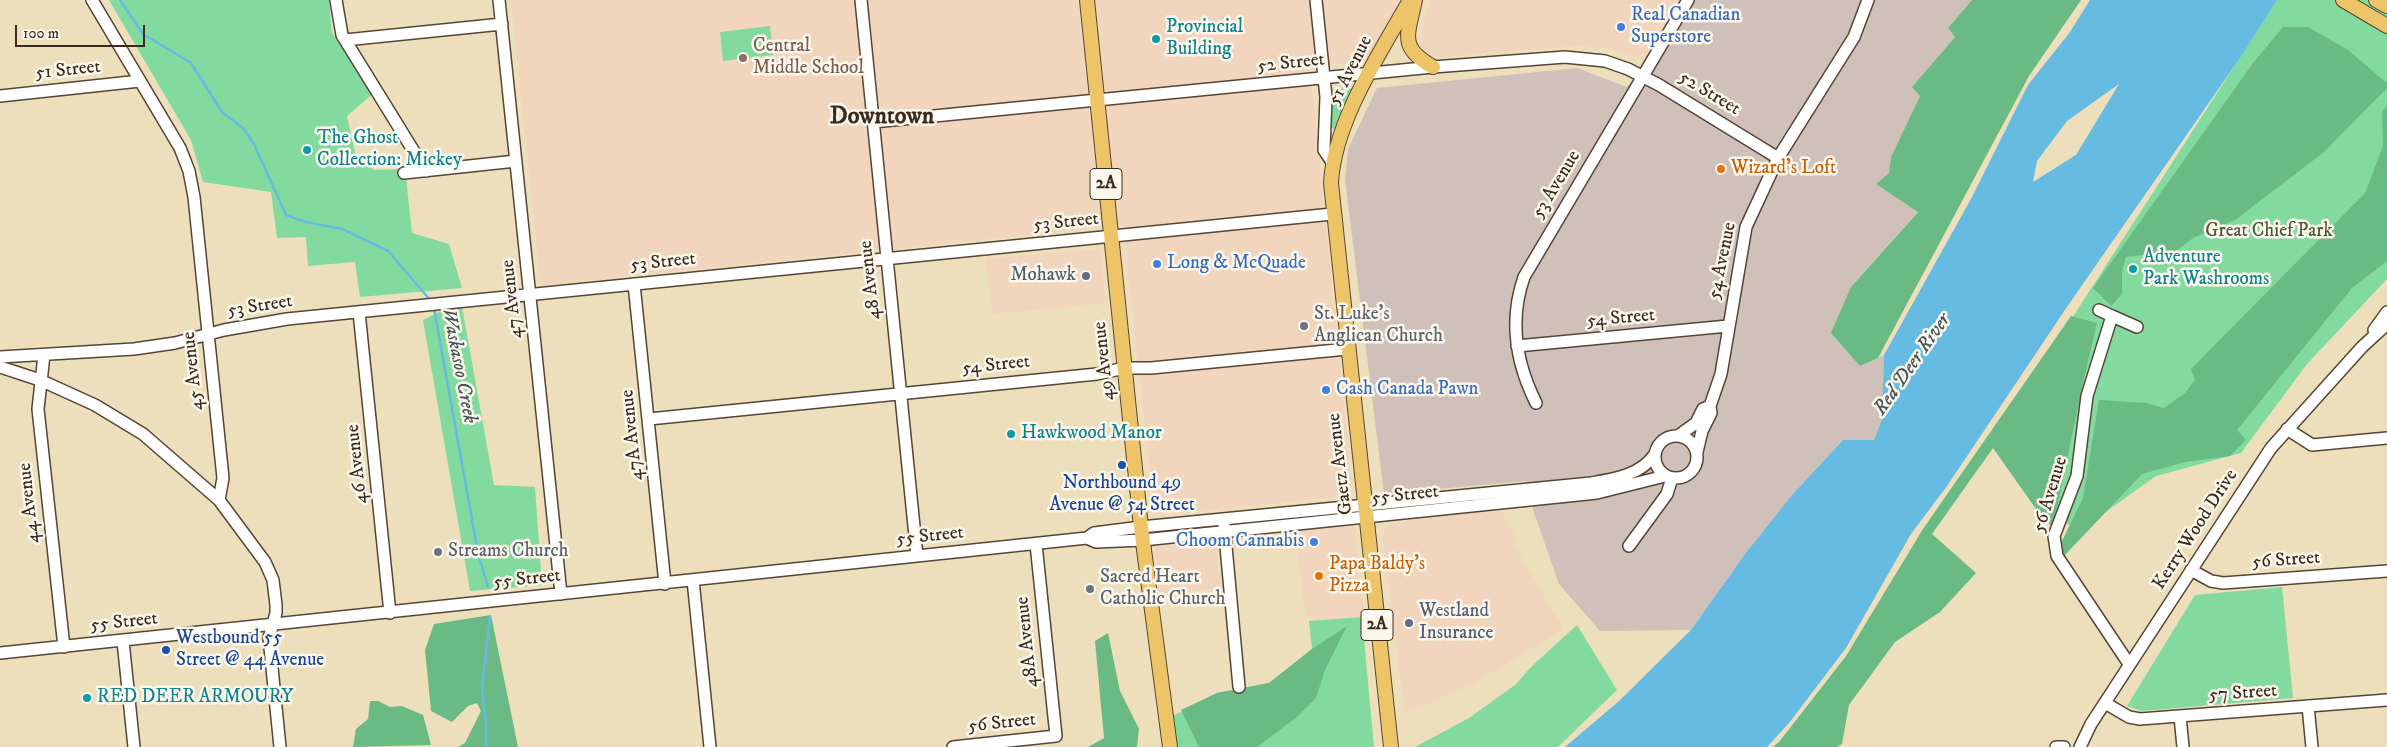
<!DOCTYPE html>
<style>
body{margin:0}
#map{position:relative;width:2387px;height:747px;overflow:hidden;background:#eddfbc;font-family:"IM FELL DW Pica",serif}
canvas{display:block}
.scale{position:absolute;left:15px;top:25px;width:130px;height:22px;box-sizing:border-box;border:2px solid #3b2a1e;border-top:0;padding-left:6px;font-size:15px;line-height:18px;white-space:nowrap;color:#3b2a1e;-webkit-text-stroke:4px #fbf7ec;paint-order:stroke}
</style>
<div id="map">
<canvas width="2387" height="747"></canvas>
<div class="scale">100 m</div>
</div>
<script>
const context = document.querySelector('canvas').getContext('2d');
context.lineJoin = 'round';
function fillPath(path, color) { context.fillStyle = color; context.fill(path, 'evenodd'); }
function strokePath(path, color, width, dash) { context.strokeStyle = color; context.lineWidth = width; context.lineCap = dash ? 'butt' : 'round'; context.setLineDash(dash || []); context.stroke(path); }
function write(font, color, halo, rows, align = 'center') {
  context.font = font + ' "IM FELL DW Pica",serif'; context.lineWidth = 5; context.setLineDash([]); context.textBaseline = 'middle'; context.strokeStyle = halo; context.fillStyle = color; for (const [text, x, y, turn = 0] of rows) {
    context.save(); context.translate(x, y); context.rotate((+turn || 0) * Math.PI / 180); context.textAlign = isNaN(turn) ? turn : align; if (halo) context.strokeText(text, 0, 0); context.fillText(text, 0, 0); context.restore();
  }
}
const built = new Path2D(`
 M 511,0 L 1404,0 L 1371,60 L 1310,67 L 1353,495 L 1155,516 L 1123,225 L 541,285 Z
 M 1432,0 L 1684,0 L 1648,61 L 1606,48 L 1576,46 L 1427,58 L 1420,42 L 1422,21 Z
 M 1100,249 L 1106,303 L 992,314 L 986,259 Z
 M 1499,506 L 1517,540 L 1514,545 L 1564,629 L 1473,684 L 1405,713 L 1382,533 L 1390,526 L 1406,521 Z
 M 1354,525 L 1363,608 L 1362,617 L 1311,621 L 1305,612 L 1295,530 Z
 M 1215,537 L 1222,588 L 1158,593 L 1154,547 Z`);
const industrial = new Path2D(`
 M 1684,0 L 1972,0 L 1948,28 L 1955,37 L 1913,86 L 1920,96 L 1891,157 L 1889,173 L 1876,184 L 1918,211 L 1851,287 L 1860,366 L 1884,355 L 1882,419 L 1874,440 L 1843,440 L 1792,495 L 1745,554 L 1691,630 L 1600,631 L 1559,584 L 1534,513 L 1526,481 L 1384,494 L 1345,179 L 1348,149 L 1377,88 L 1577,68 L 1627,87 L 1648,61 Z`);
const green = new Path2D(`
 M 109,0 L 329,0 L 332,33 L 374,93 L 347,116 L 356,157 L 374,170 L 405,169 L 412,233 L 449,244 L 462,288 L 360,297 L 355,262 L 308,266 L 306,237 L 277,238 L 271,192 L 203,182 L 191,140 Z
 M 2277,0 L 2387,0 L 2387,279 L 2307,364 L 2241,453 L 2156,476 L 2079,531 L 2045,510 L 1998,433 Z
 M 770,26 L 773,55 L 723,61 L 720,32 Z
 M 1355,88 L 1337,123 L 1335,130 L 1330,126 L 1333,89 Z
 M 461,301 L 494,485 L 535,487 L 542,585 L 470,591 L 423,320 Z
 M 2282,587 L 2293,698 L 2142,711 L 2127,706 L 2195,595 Z
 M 1362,617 L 1374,747 L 1176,747 L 1173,716 L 1217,693 L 1269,683 L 1312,649 L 1309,621 Z
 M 1577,625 L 1617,690 L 1558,747 L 1415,747 L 1469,718 L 1515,685 L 1531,667 Z`);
const forest = new Path2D(`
 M 1972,0 L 2081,0 L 2029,76 L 1878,358 L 1860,366 L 1831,333 L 1851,287 L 1918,212 L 1876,184 L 1889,173 L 1891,157 L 1920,96 L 1912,87 L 1955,37 L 1948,28 Z
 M 2283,27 L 2308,27 L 2348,50 L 2387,83 L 2387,88 L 2324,152 L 2235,220 L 2193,238 L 2162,262 L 2143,255 L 2126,257 L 2122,271 L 2122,294 L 2111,306 L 2093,288 L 2253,63 Z
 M 2387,105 L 2387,261 L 2352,288 L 2237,430 L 2246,440 L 2230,456 L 2185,462 L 2142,474 L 2064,556 L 2061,543 L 2083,498 L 2099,400 L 2147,403 L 2164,408 L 2185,393 L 2195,380 L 2191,369 L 2365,193 L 2383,146 L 2382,112 Z
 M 2071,316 L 2097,323 L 2083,383 L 2053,527 L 2043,519 L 1993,448 L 1932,534 L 1976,573 L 1940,612 L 1895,642 L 1849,705 L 1842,744 L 1837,747 L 1773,747 L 1779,742 L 1846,656 L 1923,529 Z
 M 491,615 L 518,747 L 458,747 L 465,743 L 481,711 L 477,703 L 468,706 L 452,722 L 431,711 L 425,650 L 434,624 Z
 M 1347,626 L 1325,670 L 1316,698 L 1297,717 L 1257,747 L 1199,747 L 1181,710 L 1217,693 L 1269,683 L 1312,649 Z
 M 1108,633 L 1120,691 L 1139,729 L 1137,747 L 1088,747 L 1104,738 L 1095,641 Z
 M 370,701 L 378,701 L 390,707 L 402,706 L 423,715 L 431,745 L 353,747 L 356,729 L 368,719 Z`);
const water = new Path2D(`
 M 2090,0 L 2277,0 L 2240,58 L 2069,304 L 1947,486 L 1911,534 L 1846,648 L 1789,723 L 1767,747 L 1565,747 L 1619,701 L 1691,630 L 1745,554 L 1792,495 L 1843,440 L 1874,440 L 1882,419 L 1884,355 L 1971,199 L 2028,85 L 2070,32 ZM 2119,84 L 2076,155 L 2033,182 L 2037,161 L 2067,121 Z`);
const stream = new Path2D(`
 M 120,0 L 143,34 L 191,63 L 222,112 L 243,128 L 254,144 L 286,215 L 306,222 L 342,229 L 388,251 L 431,301
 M 434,308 L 478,553 L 488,587
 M 486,747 L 486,719 L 482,689 L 490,617`);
const minor = new Path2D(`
 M 92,0 L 180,148 L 189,171 L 194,197 L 223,478 L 219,500
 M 336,0 L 342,35 L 426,171
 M 499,0 L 561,594
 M 861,0 L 917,556
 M 1316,0 L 1326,97 L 1324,150 L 1332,162
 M 345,40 L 502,24
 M 0,96 L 140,81
 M 873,122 L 1433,67 L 1565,57 L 1605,61 L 1628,69 L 1659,85 L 1778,158
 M 404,173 L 516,161
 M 634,284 L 665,584
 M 2099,310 L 2112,316
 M 359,312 L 390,613
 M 2374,330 L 2387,312
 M 1517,346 L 1728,326
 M 44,355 L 38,409 L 64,647
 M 0,357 L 134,349 L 175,343 L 224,330 L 287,319 L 1332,214
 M 0,367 L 40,380 L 95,405 L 143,434 L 219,500 L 265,562 L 273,580 L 276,605 L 276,613 L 269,638 L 280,747
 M 1536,403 C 1516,363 1509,320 1524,277 L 1688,0
 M 649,419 L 1097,374 L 1125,368 L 1151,368 L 1347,349
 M 2287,429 L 2312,445 L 2387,438
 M1655 457a21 21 0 1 1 42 0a21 21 0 1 1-42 0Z
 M 1678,436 L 1696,423 L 1703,409 L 1710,406
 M 1697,452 L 1702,431 L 1711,413 L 1710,406 L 1721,374 L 1746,227 L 1778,158 L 1854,37 L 1868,0
 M 1224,525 L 1239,687
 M 1087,538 L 1094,533 L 1141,527 L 1591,483 C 1615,479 1641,475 1655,454
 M 1629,546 L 1667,494 L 1672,478
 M 2191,570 L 2211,581 L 2223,583 L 2387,571
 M 693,580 L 710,747
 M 123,641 L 134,747
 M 0,653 L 1087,538 L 1096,542 L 1143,540 L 1597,493 L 1665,476
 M 2129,664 L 2057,556 L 2054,536 L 2077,476 L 2087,396 L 2112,316 L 2137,327
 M 2105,703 L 2129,717 L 2140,719 L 2387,700
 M 2308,706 L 2312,747
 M 2180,716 L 2183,747
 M 953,747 L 1056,736 L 1036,544
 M 2056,747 L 2064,747
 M 2080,747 L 2091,724 L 2271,448 L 2362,347 L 2387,324`);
const major = new Path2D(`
 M 1087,0 L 1141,527 L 1170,747
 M 1415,0 C 1408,35 1398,47 1433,67
 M 2343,0 L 2387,26
 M 2376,0 L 2387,6
 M 1391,747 L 1331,183 C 1334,122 1380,53 1410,0`);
const markers = [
 [1621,27,5,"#3f7fe0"],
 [1156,39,5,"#0f9aa8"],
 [743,58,5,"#8d6e63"],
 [307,150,5,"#0f9aa8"],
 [1721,169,5,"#e8710a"],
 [1157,264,5,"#3f7fe0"],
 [2133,269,5,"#0f9aa8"],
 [1086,276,5,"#5c6f8a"],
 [1304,326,5,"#6b7280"],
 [1326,390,5,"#3f7fe0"],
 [1011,434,5,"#0f9aa8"],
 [1122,465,5,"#1a4fb4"],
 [1314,542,5,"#3f7fe0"],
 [438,552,5,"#6b7280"],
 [1319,576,5,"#e8710a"],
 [1090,589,5,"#6b7280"],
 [1409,623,5,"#5c6f8a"],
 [166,650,5,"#1a4fb4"],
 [87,698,5,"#0f9aa8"]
];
const shields = [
 [1106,184,32],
 [1377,625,32]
];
const shieldNames = [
 ["2A",1106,184],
 ["2A",1377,625]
];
const shopNames = [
 ["Real Canadian",1631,16],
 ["Superstore",1631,38],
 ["Long & McQuade",1167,264],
 ["Cash Canada Pawn",1336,390],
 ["Choom Cannabis",1304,542,"right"]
];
const cultureNames = [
 ["Provincial",1166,28],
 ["Building",1166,50],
 ["The Ghost",317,139],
 ["Collection: Mickey",317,161],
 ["Adventure",2143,258],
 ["Park Washrooms",2143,280],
 ["Hawkwood Manor",1021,434],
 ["RED DEER ARMOURY",97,698]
];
const educationNames = [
 ["Central",753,47],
 ["Middle School",753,69]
];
const streetNames = [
 ["52 Street",1291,64,-6],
 ["51 Street",68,71,-6],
 ["51 Avenue",1351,71,-63],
 ["52 Street",1709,94,31],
 ["53 Avenue",1557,185,-59],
 ["53 Street",1066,223,-6],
 ["54 Avenue",1723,261,-78],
 ["53 Street",663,263,-6],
 ["48 Avenue",871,280,-96],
 ["47 Avenue",513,299,-96],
 ["53 Street",260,307,-9],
 ["54 Street",1621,319,-5],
 ["49 Avenue",1105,361,-96],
 ["54 Street",996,366,-6],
 ["45 Avenue",194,371,-96],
 ["47A Avenue",633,435,-96],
 ["46 Avenue",358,464,-96],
 ["Gaetz Avenue",1341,464,-97],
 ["56 Avenue",2051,495,-73],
 ["55 Street",1405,496,-6],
 ["44 Avenue",30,503,-96],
 ["Kerry Wood Drive",2196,530,-57],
 ["55 Street",930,537,-6],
 ["56 Street",2286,561,-4],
 ["55 Street",527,580,-6],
 ["55 Street",124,623,-6],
 ["48A Avenue",1028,642,-96],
 ["57 Street",2243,694,-4],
 ["56 Street",1002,724,-6]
];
const foodNames = [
 ["Wizard's Loft",1731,169],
 ["Papa Baldy's",1329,565],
 ["Pizza",1329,587]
];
const parkNames = [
 ["Great Chief Park",2269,232]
];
const serviceNames = [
 ["Mohawk",1076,276],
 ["Westland",1419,612,"left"],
 ["Insurance",1419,634,"left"]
];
const worshipNames = [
 ["St. Luke's",1314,315],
 ["Anglican Church",1314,337],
 ["Streams Church",448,552],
 ["Sacred Heart",1100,578],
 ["Catholic Church",1100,600]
];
const transitNames = [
 ["Northbound 49",1122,484],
 ["Avenue @ 54 Street",1122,506],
 ["Westbound 55",176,639,"left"],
 ["Street @ 44 Avenue",176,661,"left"]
];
const waterNames = [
 ["Red Deer River",1913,365,-55],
 ["Waskasoo Creek",458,366,79]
];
const districtNames = [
 ["Downtown",882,118]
];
fillPath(built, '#f2d5bd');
fillPath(industrial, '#cfc1ba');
fillPath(green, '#83da9e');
fillPath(forest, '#6aba85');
fillPath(water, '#65bbe2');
strokePath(stream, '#65bbe2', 2.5);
strokePath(minor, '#564536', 14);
strokePath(major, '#564536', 16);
strokePath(minor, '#fff', 11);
strokePath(major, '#eec469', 14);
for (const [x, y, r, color] of markers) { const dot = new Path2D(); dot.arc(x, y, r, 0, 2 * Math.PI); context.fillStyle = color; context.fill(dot); strokePath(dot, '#fbf7ec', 2); }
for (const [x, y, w] of shields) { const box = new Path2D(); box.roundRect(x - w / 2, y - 15.5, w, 31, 4); context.fillStyle = '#fbf7ec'; context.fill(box); strokePath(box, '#3b2a1e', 1); }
write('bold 18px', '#3b2a1e', null, shieldNames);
write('19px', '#366cbe', '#fbf7ec', shopNames, 'left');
write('19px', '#0d838f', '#fbf7ec', cultureNames, 'left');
write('19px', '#785e54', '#fbf7ec', educationNames, 'left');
write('19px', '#3b2a1e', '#fbf7ec', streetNames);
write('19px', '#c56008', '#fbf7ec', foodNames, 'left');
write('19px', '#4d563e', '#fbf7ec', parkNames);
write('19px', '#4e5e75', '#fbf7ec', serviceNames, 'right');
write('19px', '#5b616d', '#fbf7ec', worshipNames, 'left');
write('19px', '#164399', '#fbf7ec', transitNames);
write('italic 20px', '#485659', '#fbf7ec', waterNames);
write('bold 24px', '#3b2a1e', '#fbf7ec', districtNames);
</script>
